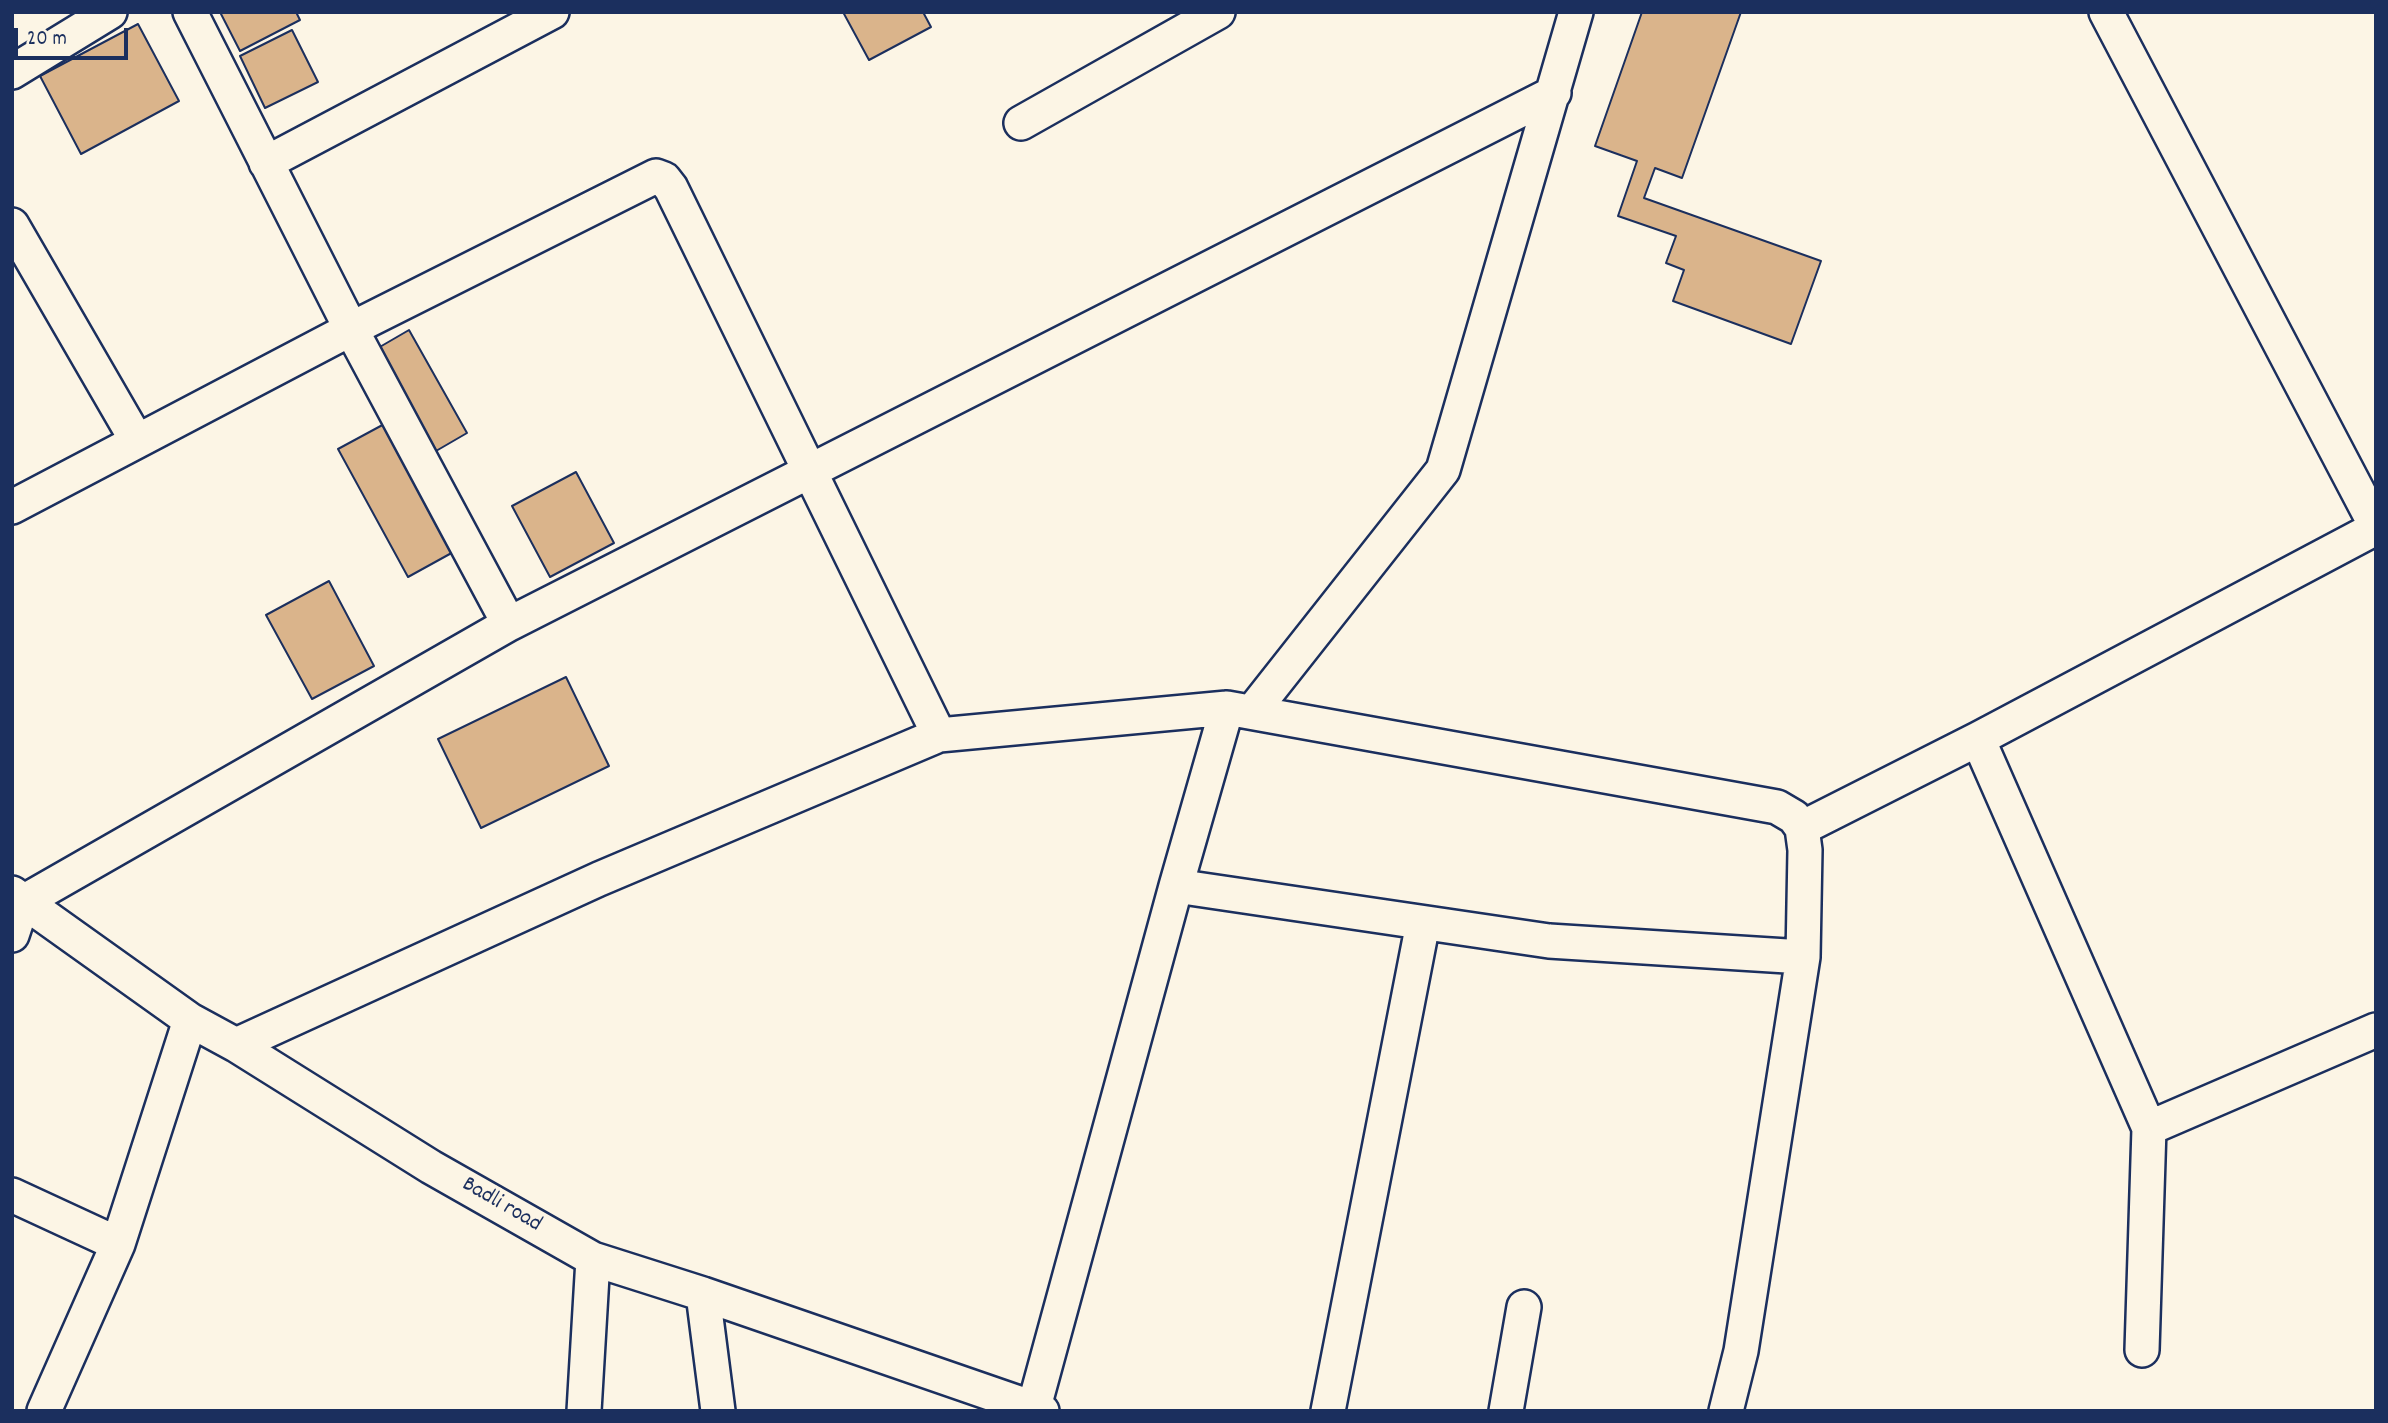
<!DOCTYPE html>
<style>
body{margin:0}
#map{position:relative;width:2388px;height:1423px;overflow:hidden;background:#fcf5e5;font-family:Dekko,sans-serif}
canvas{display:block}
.frame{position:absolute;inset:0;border:14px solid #1b2f5e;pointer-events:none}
.scale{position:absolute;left:14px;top:28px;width:114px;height:32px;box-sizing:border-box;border:4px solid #1b2f5e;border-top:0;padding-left:9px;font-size:21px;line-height:24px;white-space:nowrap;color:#1b2f5e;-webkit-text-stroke:5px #fcf5e5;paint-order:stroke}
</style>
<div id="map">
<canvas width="2388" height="1423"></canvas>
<div class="frame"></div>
<div class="scale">20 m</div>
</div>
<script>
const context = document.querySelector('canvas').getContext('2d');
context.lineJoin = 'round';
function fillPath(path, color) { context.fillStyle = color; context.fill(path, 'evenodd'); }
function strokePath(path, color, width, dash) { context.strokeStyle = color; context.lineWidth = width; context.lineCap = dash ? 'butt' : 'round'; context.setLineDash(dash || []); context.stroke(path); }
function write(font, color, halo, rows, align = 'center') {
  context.font = font + ' Dekko,sans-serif'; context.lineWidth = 6; context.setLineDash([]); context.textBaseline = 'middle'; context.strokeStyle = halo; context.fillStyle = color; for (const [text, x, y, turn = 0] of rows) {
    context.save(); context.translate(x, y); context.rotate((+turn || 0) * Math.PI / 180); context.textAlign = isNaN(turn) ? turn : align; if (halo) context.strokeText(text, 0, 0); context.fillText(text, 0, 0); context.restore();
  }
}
const building = new Path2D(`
 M 220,12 L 296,12 L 300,20 L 240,51 Z
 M 843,12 L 923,12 L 931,27 L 869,60 Z
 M 1642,12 L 1741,12 L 1682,178 L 1655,168 L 1644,198 L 1821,261 L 1791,344 L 1673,301 L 1684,270 L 1666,263 L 1676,236 L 1618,216 L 1637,161 L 1595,146 Z
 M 138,24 L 179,101 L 81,154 L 40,76 Z
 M 292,30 L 318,82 L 265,108 L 240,56 Z
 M 409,330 L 467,433 L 436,451 L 378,348 Z
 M 388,422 L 457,550 L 408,577 L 338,449 Z
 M 576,472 L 614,543 L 550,577 L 512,506 Z
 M 329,581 L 374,666 L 312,699 L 266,615 Z
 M 566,677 L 609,766 L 481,828 L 438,739 Z`);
const minor = new Path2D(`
 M 190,12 L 351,329 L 509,624
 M 2106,12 L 2376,526
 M 12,72 L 110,12
 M 1021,123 L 1218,12
 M 266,163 L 552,12
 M 12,225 L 137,441
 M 12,507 L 351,329 L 656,176 L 664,179 L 671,188 L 939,735
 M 1252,712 L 1443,470 L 1576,12
 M 1978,739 L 2149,1128 L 2142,1350
 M 1802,828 L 1978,739 L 2376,528
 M 1176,886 L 1549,941 L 1803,957
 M 12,893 L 190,1020 L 236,1045 L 431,1167 L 593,1259 L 703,1294 L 1042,1411
 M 12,935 L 23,902 L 509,624 L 1554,93
 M 236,1045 L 599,879 L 939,735 L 1227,708 L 1777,807 L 1794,817 L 1802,828 L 1805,850 L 1803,957 L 1741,1351 L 1726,1411
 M 2149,1128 L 2376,1030
 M 12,1195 L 118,1244
 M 703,1294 L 718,1411
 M 1034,1407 L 1176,886 L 1227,708
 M 44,1411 L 118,1244 L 190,1020
 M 584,1411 L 593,1259
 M 1328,1411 L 1423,923
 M 1506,1411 L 1524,1307`);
const streetNames = [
 ["Badli road",501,1206,30]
];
fillPath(building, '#dab48b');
strokePath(building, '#1b2f5e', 2);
strokePath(minor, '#1b2f5e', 38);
strokePath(minor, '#fcf5e5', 33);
write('23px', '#1b2f5e', '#fcf5e5', streetNames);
</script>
